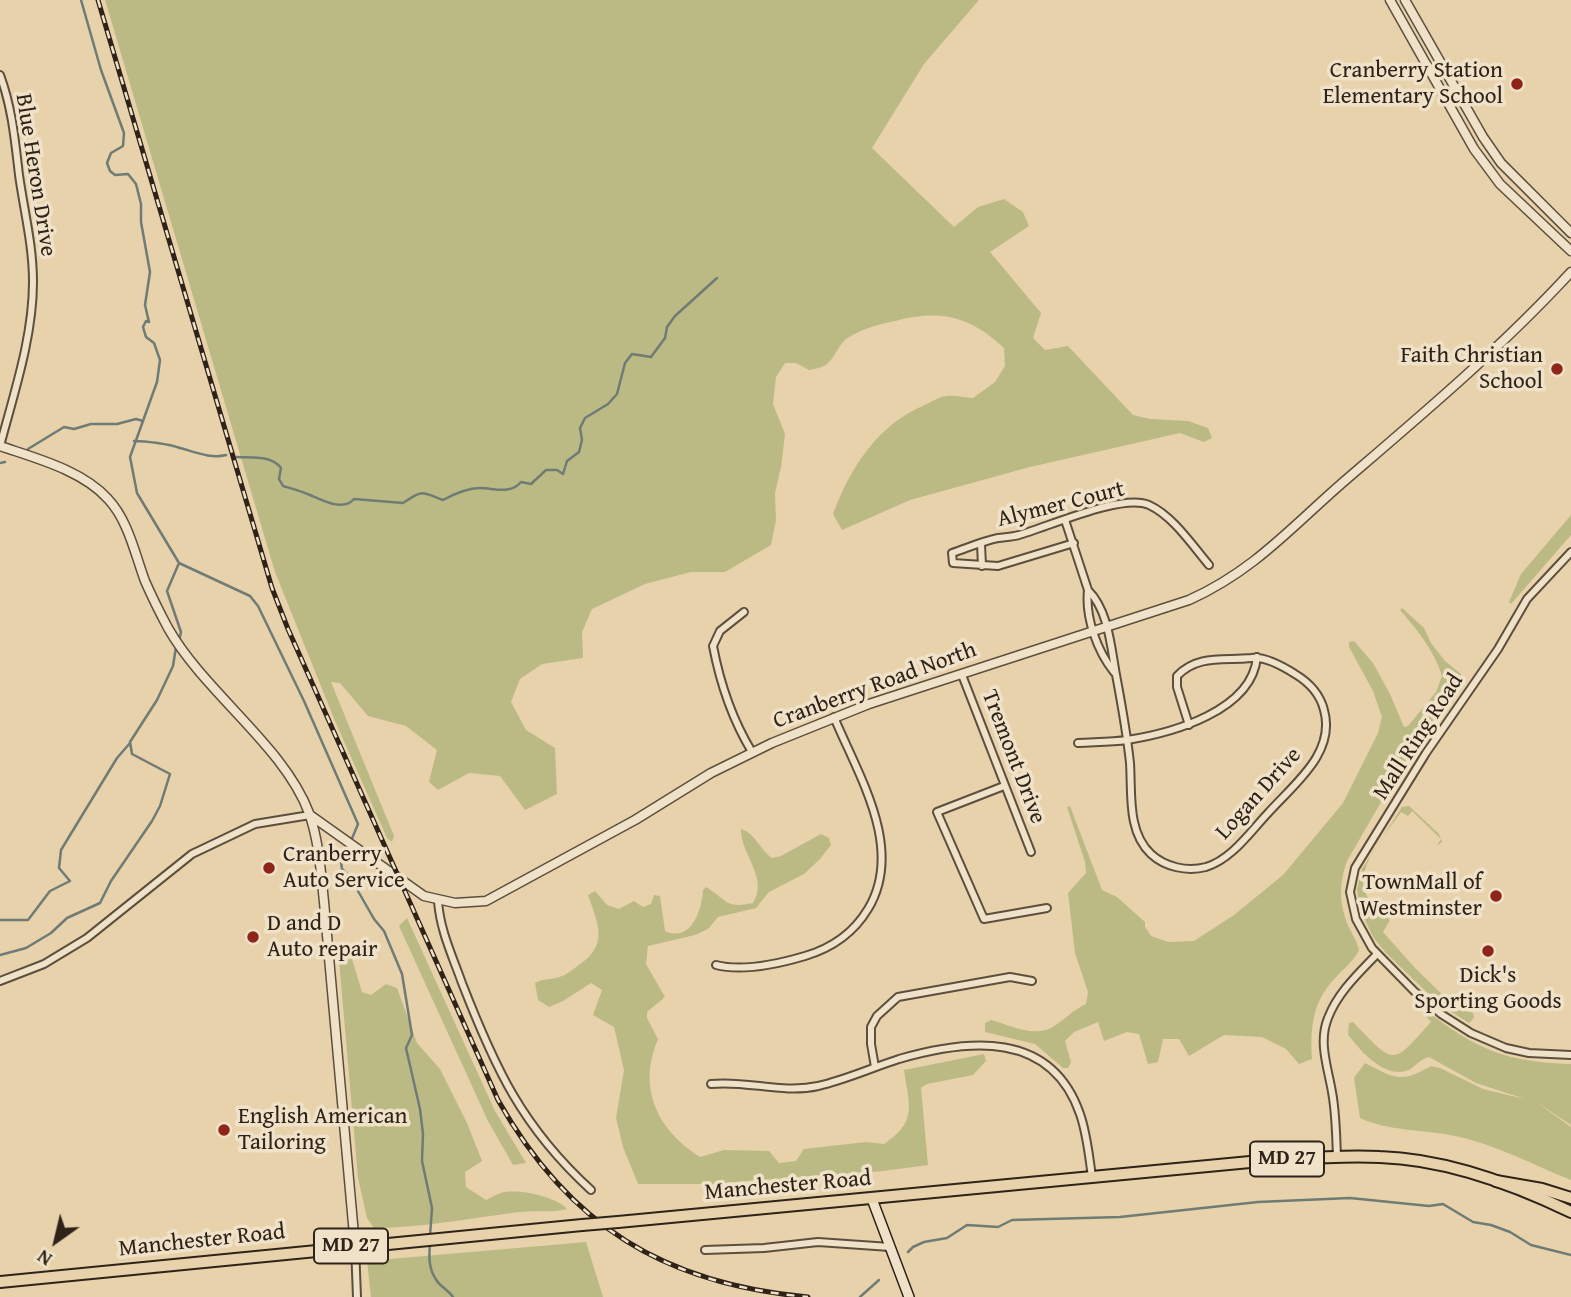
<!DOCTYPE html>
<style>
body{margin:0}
#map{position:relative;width:1571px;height:1297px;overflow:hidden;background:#e7d2ab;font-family:"Gentium Book Plus",serif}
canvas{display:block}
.north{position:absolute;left:21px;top:1206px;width:70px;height:70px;-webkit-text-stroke:5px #efe2c8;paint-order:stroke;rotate:214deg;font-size:19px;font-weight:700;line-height:28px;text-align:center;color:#2f2319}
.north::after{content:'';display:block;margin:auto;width:24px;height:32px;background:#2f2319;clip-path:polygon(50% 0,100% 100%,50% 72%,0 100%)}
</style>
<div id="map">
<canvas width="1571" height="1297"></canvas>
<div class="north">N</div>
</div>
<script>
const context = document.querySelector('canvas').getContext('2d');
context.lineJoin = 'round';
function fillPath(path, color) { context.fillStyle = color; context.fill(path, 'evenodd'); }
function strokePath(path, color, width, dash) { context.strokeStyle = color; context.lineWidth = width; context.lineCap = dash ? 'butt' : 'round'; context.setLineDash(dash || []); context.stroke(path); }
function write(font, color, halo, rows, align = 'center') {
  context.font = font + ' "Gentium Book Plus",serif'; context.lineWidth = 7; context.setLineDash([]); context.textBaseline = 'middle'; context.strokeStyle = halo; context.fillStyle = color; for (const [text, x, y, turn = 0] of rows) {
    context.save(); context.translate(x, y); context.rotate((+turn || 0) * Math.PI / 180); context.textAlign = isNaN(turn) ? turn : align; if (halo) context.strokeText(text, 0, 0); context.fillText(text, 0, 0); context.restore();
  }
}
const green = new Path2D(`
 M 105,0 L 979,0 L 924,64 L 872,148 L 954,227 L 978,207 L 1004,199 L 1023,212 L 1029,226 L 990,252 L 1041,313 L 1033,338 L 1045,350 L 1068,346 L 1133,415 L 1150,419 L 1188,421 L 1208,428 L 1212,438 L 1204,442 L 1180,433 L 1030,467 L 910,500 L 842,530 L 833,514 C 850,468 878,424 925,405 C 931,402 939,397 946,396 C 954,395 965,398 973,398 L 995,382 L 1005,366 L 1004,348 C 970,316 940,309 895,321 C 879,324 862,329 849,337 C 838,343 835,360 824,366 C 820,368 814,369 809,370 L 796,363 L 785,363 L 776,377 L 773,404 L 785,434 L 781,467 L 775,493 L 776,520 L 771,545 L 725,572 L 691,572 L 645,584 L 592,609 L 582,632 L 583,658 L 542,664 L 520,679 L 511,702 L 526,730 L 555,748 L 557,794 L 525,810 L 500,776 L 469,773 L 438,790 L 429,782 L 437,750 L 406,726 L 368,716 L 340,683 L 331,682 L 394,836 L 392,842 L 387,838 L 335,721 L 275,572 Z
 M 1571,515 L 1571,535 L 1511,604 L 1509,602 L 1521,574 Z
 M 1402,608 L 1424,628 L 1431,643 L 1445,661 L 1461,674 L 1463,679 L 1402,766 L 1347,861 C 1339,883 1339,902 1347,923 C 1351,933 1357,940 1359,950 C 1353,963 1339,972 1330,984 C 1312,1005 1310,1033 1312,1059 L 1299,1064 L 1286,1049 L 1262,1037 L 1224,1035 L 1189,1056 L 1179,1039 L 1163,1039 L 1158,1062 L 1148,1064 L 1139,1034 L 1127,1032 L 1104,1041 L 1098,1022 L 1074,1032 L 1065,1041 L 1071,1062 L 1068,1068 L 1063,1068 L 1035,1044 L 985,1032 L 985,1023 L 991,1020 C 1010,1025 1033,1038 1053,1027 C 1064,1020 1073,1010 1086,1004 L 1088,992 L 1075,953 L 1068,893 L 1086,873 L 1085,862 L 1067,807 L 1070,806 L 1102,890 L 1117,897 L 1145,922 L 1145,927 L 1151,936 L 1168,942 L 1194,941 L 1234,915 L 1283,875 L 1343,803 L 1378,733 L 1382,717 L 1373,691 L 1349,647 L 1349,642 L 1354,641 L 1373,663 L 1390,694 L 1404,727 L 1408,726 L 1436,692 L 1442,676 C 1434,650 1417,630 1400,610 Z
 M 1402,807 L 1409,806 L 1439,834 L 1442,842 L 1437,846 L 1441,839 L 1412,811 L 1408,816 L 1401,812 C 1387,833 1352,869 1367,896 C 1372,905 1382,913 1390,920 L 1383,932 L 1415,968 L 1453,1005 L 1473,1013 L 1474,1018 L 1469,1023 L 1439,1004 L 1386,953 L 1373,937 L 1360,909 L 1357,889 L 1362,869 Z
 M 741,829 C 755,833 760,850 772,858 L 781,856 L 821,834 L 829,838 L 831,845 L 820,859 L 804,874 L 769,892 L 756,908 L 718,917 L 708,929 L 695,935 L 648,946 L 646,964 L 665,997 L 647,1012 L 647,1018 L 658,1039 C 637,1088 657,1130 700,1157 L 724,1150 L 769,1151 L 779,1163 L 796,1161 L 804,1149 L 866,1142 L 884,1144 C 918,1121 909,1106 904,1070 L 984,1054 L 986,1061 L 973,1075 L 927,1084 L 921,1088 L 928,1165 L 883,1171 L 708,1184 L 638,1184 L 623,1147 L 616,1118 L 624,1070 L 614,1027 L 593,1015 L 602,990 L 591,983 L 563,1001 L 549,1007 L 538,1000 L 535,983 C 544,978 553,980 562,976 C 566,975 572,970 576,967 C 609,946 599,926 588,895 L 595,891 L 607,905 L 619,909 L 634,901 L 643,907 L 651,904 L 654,895 L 660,896 L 665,931 C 691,943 702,910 703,890 L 706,887 C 728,900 724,909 753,903 C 769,877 740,854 741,829 Z
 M 407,918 L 495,1111 L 526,1163 L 513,1165 L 488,1121 L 399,926 Z
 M 352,959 L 362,992 L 371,995 L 386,984 L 397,988 L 417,1043 L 440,1069 L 467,1123 L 482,1161 L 465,1172 L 466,1187 L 486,1200 C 491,1198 496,1194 501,1193 C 517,1188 557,1197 567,1209 C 551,1213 536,1210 519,1212 C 471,1218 422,1228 374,1228 L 367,1218 L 358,1178 L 339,960 Z
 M 1427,1011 C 1477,1050 1507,1062 1571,1064 L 1571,1125 L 1535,1101 L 1571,1127 L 1571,1180 C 1533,1165 1495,1144 1455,1136 C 1423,1129 1391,1132 1360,1118 L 1354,1078 L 1365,1063 C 1395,1078 1399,1084 1431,1066 L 1440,1068 L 1483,1089 L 1525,1099 L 1476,1083 L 1429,1057 C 1418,1060 1415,1068 1406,1071 C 1384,1078 1358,1049 1348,1034 L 1349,1023 L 1353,1022 C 1396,1067 1392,1065 1431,1022 L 1424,1014 Z
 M 586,1242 L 603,1297 L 371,1297 L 367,1261 Z`);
const stream = new Path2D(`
 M 81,0 L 101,70 L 124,133 L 123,146 L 111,153 L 107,163 L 110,171 L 115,175 L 128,174 L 136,184 L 141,204 L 141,222 L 150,272 L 145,305 L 149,322 L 146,321 L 143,327 L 146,337 L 154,343 L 160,360 L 157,382 L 130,457 L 137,493 L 179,563 L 250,596 L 258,606 L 304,701 L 358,824 L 351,841
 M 134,441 C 146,441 169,444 180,448 C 195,452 211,459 226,455
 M 28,449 L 64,427 L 74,429 L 91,424 L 117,424 L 136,419 L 143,421
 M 237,457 C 252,458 271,455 281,468 L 279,479 L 283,486 C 290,488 298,490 305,493 C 319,498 342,513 354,499 L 403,503 C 423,489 422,492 443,500 C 454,494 467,488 480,488 C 494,488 510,495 521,482 L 531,484 L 546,470 L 557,470 L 563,474 L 567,461 L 579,452 L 582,440 L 580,428 L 585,418 L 608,404 L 617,394 L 625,363 L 632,354 L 651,357 L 665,338 L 667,327 L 675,316 L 717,278
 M 0,463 L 5,462
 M 179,641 L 181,632 L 167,591 L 179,563
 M 349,847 L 341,862 L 342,869 L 350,877 L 374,919 L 384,931 L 402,974 L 412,1035 L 406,1048 L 420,1109 L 423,1134 L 422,1161 L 432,1208 L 430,1236
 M 0,920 L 28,920 L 50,891 L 70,881 L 59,868 L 61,850 L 117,758 L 130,743
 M 0,955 L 26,948 L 51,933 L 67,918 L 100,903 L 111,881 L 152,821 L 160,806 L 170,774 L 132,754 L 130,742 L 157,700 L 173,666 L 176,647
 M 430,1242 C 429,1256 428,1269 437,1281 C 441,1287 448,1290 453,1297
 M 908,1252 L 913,1247 L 924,1242 L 947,1238 L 967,1225 L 998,1227 L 1012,1220 L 1120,1217 L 1258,1202 L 1350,1198 L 1429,1206 L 1443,1204 L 1473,1222 L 1491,1225 L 1510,1232 L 1531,1245 L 1571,1255
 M 860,1297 L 879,1280`);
const minor = new Path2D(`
 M 0,75 C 12,107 15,141 19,175 C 24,211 33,245 33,282 C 33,337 14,393 0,446
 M 1065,520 L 1088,590 C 1085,617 1097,651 1114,672
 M 1074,543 L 998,566 L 953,563 L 952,553 C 967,548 983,541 998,538 C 1005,537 1012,537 1019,535 C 1048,527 1122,493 1149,505 C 1173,516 1192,545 1209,565
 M 981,544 L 982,566
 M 1571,552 L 1527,599 L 1498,649 L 1426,753 L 1355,868 L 1350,892 L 1356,919 L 1372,948 L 1414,991 L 1441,1014 L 1471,1033 L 1506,1048 L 1529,1053 L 1571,1055
 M 1088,590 C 1110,612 1111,651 1117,680 C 1122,707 1127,735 1130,763 C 1132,793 1127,832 1151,854 C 1165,867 1187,872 1206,867 C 1232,859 1250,832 1269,812 C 1294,784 1336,753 1324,710 C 1320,694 1310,683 1295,674 C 1284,667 1265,656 1251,658 C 1225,661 1198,654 1177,676 L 1177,687 L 1189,725
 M 744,612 L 720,631 L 713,646 C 720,683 732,719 752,752
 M 962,675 L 1031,852
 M 1078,743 C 1094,742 1111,742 1127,740 C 1172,733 1252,711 1257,657
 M 1004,786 L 937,812 L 984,919 L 1047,908
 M 438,901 C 440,930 452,955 462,983 C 495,1068 522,1127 591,1190
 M 716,965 C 743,972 778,964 805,956 C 832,948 853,934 868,909 C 905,848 858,775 834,717
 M 0,981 L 44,964 L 87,938 L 192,854 L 255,824 L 310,815
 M 875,1067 L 871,1044 L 871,1027 L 877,1016 L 898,997 L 1010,977 L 1032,981
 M 711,1084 C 747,1080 782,1094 818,1086 C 845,1080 871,1068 899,1059 C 968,1039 1051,1030 1080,1114 C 1087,1134 1089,1156 1092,1177
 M 1337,1156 C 1336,1135 1336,1113 1332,1092 C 1328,1068 1318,1042 1328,1018 C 1338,992 1359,973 1377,954
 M 355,1246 L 357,1297
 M 705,1250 L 764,1248 L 818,1242 L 890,1247`);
const tertiary = new Path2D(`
 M 1390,0 L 1474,149 L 1500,184 L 1571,251
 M 1405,0 L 1483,137 L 1501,163 L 1571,233
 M 0,446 C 35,458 82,470 108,499 C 128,520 135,554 145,581 C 152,597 160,613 168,628 C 205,693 284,746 309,813 C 319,841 321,873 324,902 L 355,1246
 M 310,815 L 424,896 L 455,903 L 486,901 L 635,820 L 711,773 L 772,743 L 869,704 L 1189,600 C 1256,570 1294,524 1348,478 C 1425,412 1503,346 1571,272`);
const secondary = new Path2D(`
 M 872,1199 L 909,1297`);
const primary = new Path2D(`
 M 618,1222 L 1271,1160 C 1307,1158 1344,1155 1380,1157 C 1445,1159 1513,1184 1571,1212
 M 0,1282 L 582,1225`);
const trunk = new Path2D(`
 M 1496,1181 L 1542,1189 L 1571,1198`);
const rail = new Path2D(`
 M 98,0 L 272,588 L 288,629 L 498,1100 C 569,1226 665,1284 808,1297`);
const primaryBridge = new Path2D(`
 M 582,1225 L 618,1222`);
const markers = [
 [1517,84,7,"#8f2418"],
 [1557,369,7,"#8f2418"],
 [269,868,7,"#8f2418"],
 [1496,896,7,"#8f2418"],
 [253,937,7,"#8f2418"],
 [1488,951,7,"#8f2418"],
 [224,1130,7,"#8f2418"]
];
const shields = [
 [1287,1159,74],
 [351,1246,74]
];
const shieldNames = [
 ["MD 27",1287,1159],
 ["MD 27",351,1246]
];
const poiNames = [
 ["Cranberry Station",1503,71],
 ["Elementary School",1503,97],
 ["Faith Christian",1543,356],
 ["School",1543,382],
 ["Cranberry",283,855,"left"],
 ["Auto Service",283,881,"left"],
 ["TownMall of",1482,883],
 ["Westminster",1482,909],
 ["D and D",267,924,"left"],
 ["Auto repair",267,950,"left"],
 ["Dick's",1488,976,"center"],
 ["Sporting Goods",1488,1002,"center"],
 ["English American",238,1117,"left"],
 ["Tailoring",238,1143,"left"]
];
const streetNames = [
 ["Blue Heron Drive",35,175,81],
 ["Alymer Court",1061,505,-14],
 ["Cranberry Road North",875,686,-20],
 ["Mall Ring Road",1419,737,-57],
 ["Tremont Drive",1013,757,69],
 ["Logan Drive",1259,794,-48],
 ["Manchester Road",788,1186,-5],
 ["Manchester Road",202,1241,-6]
];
fillPath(green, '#bcba84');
strokePath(stream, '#6f7b75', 2.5);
strokePath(minor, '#5d4f3e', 10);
strokePath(tertiary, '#5d4f3e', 11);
strokePath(secondary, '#2f2319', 12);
strokePath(primary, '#2f2319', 14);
strokePath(trunk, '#2f2319', 14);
strokePath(minor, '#efe2c8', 6);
strokePath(tertiary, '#efe2c8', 8);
strokePath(secondary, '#efe2c8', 9);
strokePath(primary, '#e7d2ab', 10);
strokePath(trunk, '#e7d2ab', 10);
strokePath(rail, '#2f2319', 5);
strokePath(rail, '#efe2c8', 2.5, [8]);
strokePath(primaryBridge, '#2f2319', 14, []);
strokePath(primaryBridge, '#e7d2ab', 10);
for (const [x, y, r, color] of markers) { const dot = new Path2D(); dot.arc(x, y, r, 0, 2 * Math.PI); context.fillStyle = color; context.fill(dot); strokePath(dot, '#efe2c8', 2.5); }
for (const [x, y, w] of shields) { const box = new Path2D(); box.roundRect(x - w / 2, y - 17.5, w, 35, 5); context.fillStyle = '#efe2c8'; context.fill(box); strokePath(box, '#2f2319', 2); }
write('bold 21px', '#2f2319', null, shieldNames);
write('23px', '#2f2319', '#efe2c8', poiNames, 'right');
write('23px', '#2f2319', '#efe2c8', streetNames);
</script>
